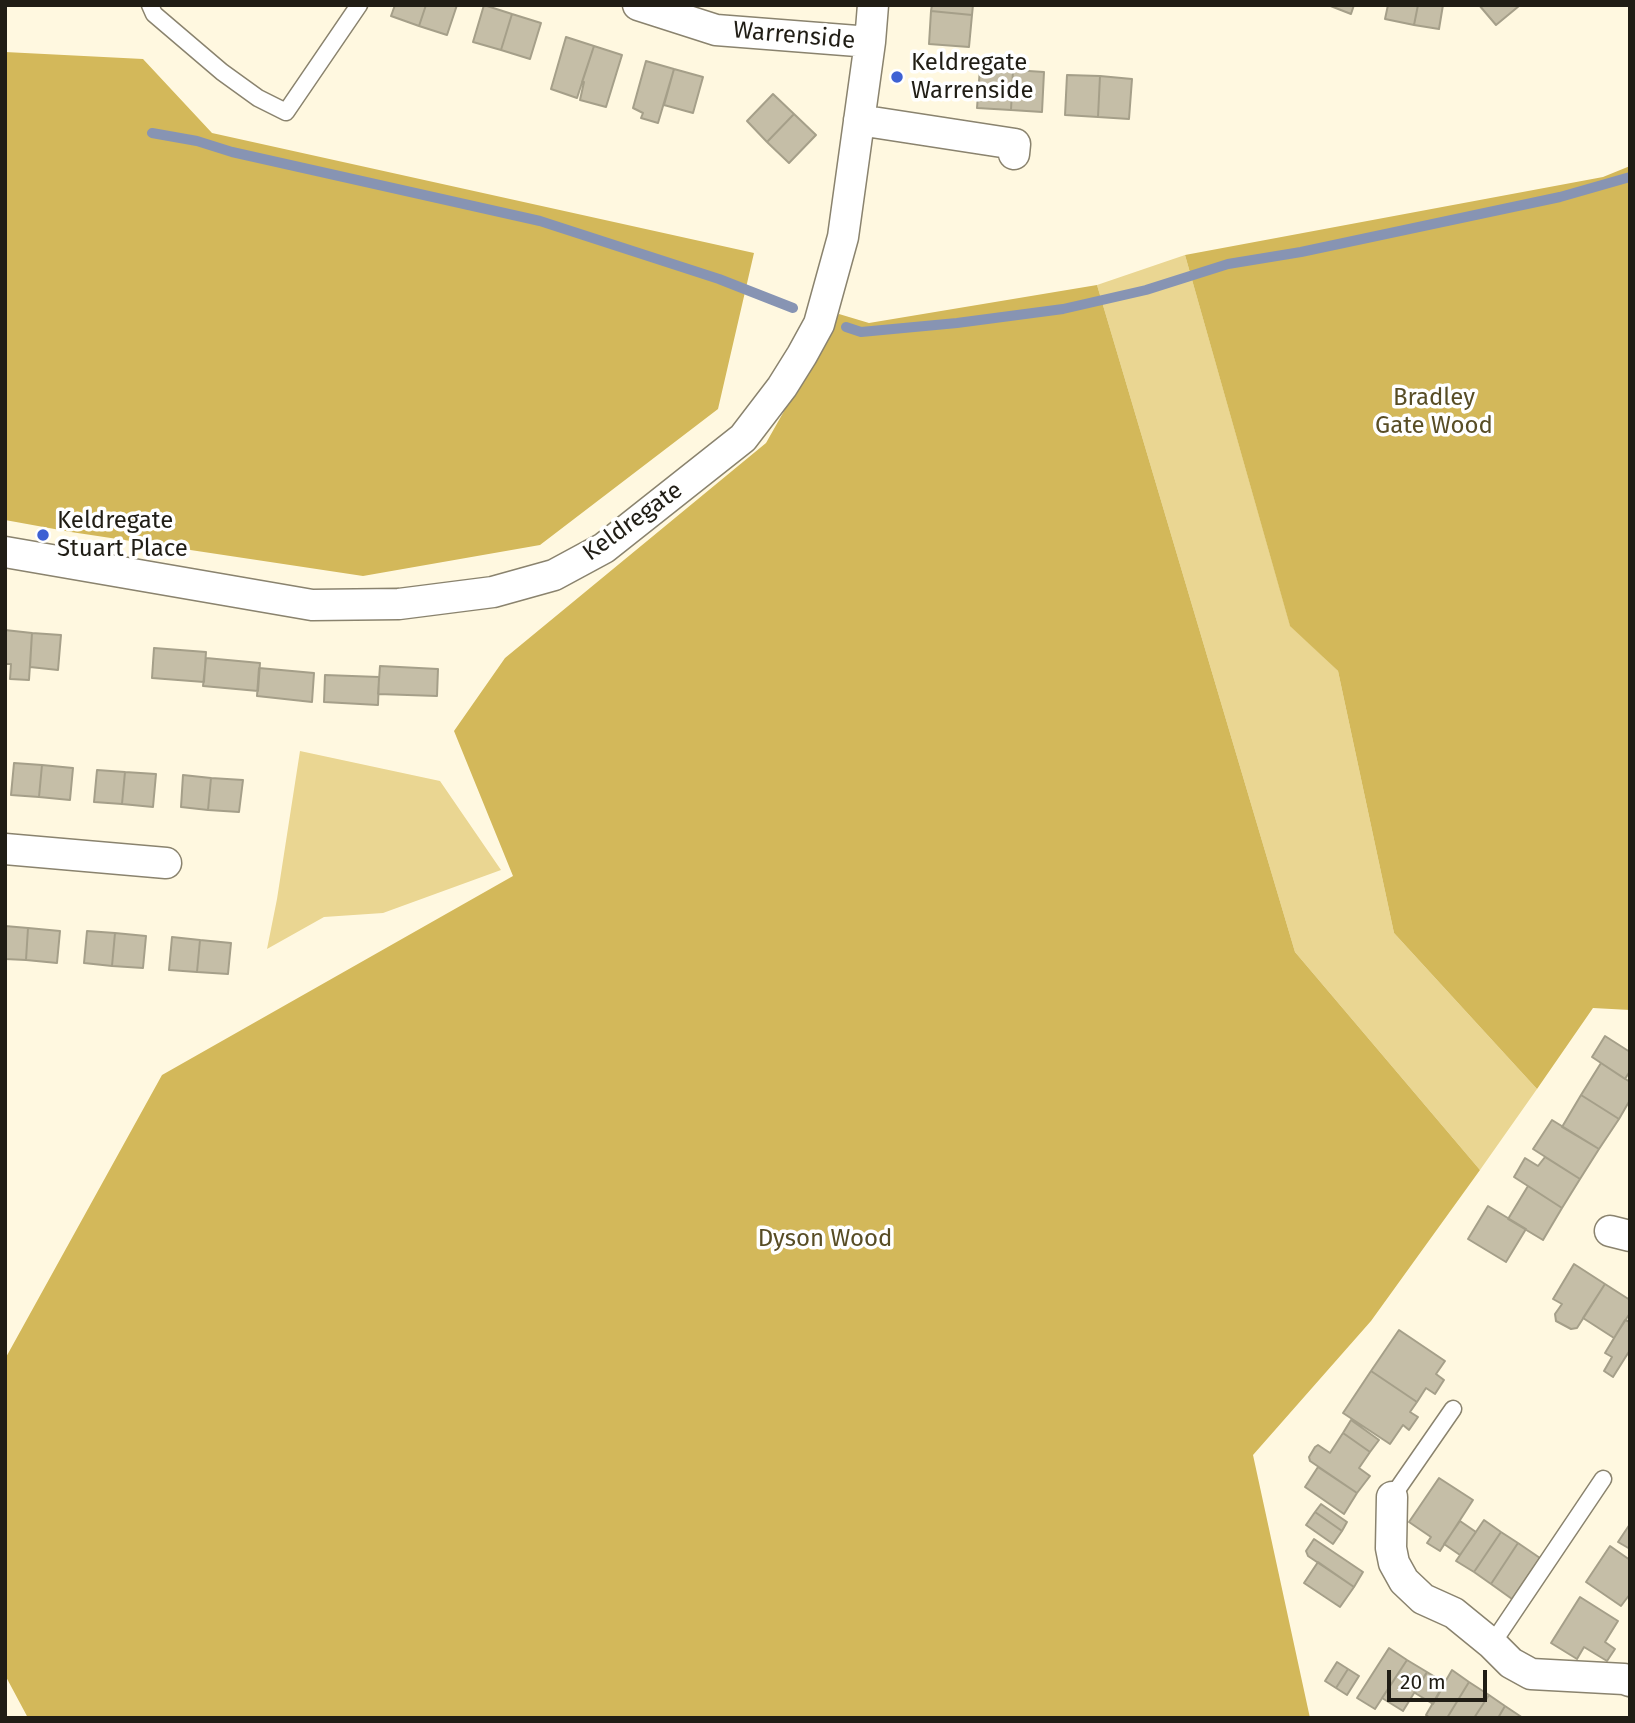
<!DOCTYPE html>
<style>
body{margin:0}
#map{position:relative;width:1635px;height:1723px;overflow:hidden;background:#fff8e0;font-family:"Fira Sans",sans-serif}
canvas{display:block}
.frame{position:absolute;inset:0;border:7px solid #201d15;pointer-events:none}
.scale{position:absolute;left:1387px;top:1670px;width:100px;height:32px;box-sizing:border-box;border:4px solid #201d15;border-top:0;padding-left:9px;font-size:21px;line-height:24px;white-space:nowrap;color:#201d15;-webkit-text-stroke:5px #fff;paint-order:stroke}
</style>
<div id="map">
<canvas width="1635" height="1723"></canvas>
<div class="frame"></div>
<div class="scale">20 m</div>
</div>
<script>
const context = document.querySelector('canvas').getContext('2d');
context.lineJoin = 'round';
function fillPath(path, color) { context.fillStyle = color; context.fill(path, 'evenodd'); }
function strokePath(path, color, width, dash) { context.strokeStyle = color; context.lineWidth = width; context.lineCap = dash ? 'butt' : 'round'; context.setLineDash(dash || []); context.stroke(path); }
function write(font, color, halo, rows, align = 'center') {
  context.font = font + ' "Fira Sans",sans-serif'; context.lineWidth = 7; context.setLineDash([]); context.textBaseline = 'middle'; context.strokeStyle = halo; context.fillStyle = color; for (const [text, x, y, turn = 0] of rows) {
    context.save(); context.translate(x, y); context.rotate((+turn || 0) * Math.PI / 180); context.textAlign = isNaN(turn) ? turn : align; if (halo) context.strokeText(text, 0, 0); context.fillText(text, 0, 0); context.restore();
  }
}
const green = new Path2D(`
 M 1185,255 L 1290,625 L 1338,671 L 1394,933 L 1537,1089 L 1480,1170 L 1295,952 L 1097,285 Z
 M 300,751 L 440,781 L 501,870 L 383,913 L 324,917 L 267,949 L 277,899 Z`);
const forest = new Path2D(`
 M 5,52 L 143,59 L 212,133 L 754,253 L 718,409 L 540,545 L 363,576 L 71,532 L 5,520 Z
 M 1630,166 L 1630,1010 L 1593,1008 L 1537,1089 L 1394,933 L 1338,671 L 1290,626 L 1185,255 L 1603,177 Z
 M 1097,285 L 1295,952 L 1480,1170 L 1371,1321 L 1253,1455 L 1310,1718 L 28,1718 L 5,1675 L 5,1359 L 162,1075 L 513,876 L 454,731 L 505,658 L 766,443 L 839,314 L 869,323 Z`);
const stream = new Path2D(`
 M 152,133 L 197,141 L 232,152 L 540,221 L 719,279 L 793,308
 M 846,327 L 861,332 L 957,323 L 1063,309 L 1146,290 L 1228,264 L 1301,252 L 1560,197 L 1630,177`);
const building = new Path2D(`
 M 395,5 L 426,5 L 419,26 L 391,16 Z
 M 426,5 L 457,5 L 447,35 L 419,26 Z
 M 484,5 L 512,14 L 501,50 L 473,42 Z
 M 932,5 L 973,5 L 972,15 L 931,11 Z
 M 1328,5 L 1354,5 L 1351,14 Z
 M 1388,5 L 1418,5 L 1414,25 L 1385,19 Z
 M 1418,5 L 1443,5 L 1439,29 L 1414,25 Z
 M 1479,5 L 1518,5 L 1519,6 L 1496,25 Z
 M 931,11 L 972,15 L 969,47 L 929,44 Z
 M 512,14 L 541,23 L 530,59 L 501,50 Z
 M 566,37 L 594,46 L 577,98 L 551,89 Z
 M 594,46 L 622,55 L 606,107 L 580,100 L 584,82 L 582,82 Z
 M 646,61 L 674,69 L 658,123 L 641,118 L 643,113 L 633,108 Z
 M 980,68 L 1013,70 L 1011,110 L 977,108 Z
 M 674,69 L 703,77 L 693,113 L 664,105 Z
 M 1013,70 L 1044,72 L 1042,112 L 1011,110 Z
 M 1067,75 L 1100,76 L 1098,117 L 1065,115 Z
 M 1100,76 L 1132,79 L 1129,119 L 1098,117 Z
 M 773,94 L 794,114 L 767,142 L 747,121 Z
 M 794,114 L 816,135 L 789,163 L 767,142 Z
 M 5,630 L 32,633 L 29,680 L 10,679 L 11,664 L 5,664 Z
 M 32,633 L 61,635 L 58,670 L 30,667 Z
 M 154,648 L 206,652 L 204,682 L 152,678 Z
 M 206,658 L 260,663 L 258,691 L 203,686 Z
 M 380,666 L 438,669 L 437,696 L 378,694 Z
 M 259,668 L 314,673 L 312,702 L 257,696 Z
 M 325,675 L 379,677 L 378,705 L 324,702 Z
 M 14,763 L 42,765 L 39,797 L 11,795 Z
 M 42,765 L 73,768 L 70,800 L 39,797 Z
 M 97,770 L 125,772 L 122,804 L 94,802 Z
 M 125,772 L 156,774 L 153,807 L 122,804 Z
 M 183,775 L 211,778 L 208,810 L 181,807 Z
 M 211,778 L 243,780 L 239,812 L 208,810 Z
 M 5,926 L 28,928 L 26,960 L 5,959 Z
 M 28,928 L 60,931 L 57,963 L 26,960 Z
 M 87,931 L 115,933 L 112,966 L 84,963 Z
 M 115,933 L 146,936 L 143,968 L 112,966 Z
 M 172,937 L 200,940 L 197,972 L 169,970 Z
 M 200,940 L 231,943 L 228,974 L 197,972 Z
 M 1605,1036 L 1630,1052 L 1630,1071 L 1625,1079 L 1592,1057 Z
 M 1601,1063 L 1630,1082 L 1630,1100 L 1619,1119 L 1581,1095 Z
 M 1581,1095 L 1619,1119 L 1599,1149 L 1562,1127 Z
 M 1552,1120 L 1599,1149 L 1580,1179 L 1533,1149 Z
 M 1545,1157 L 1580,1179 L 1562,1208 L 1514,1177 L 1525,1158 L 1538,1166 Z
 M 1528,1186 L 1562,1208 L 1543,1240 L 1508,1219 Z
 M 1488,1206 L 1526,1229 L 1506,1262 L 1468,1239 Z
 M 1574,1264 L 1605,1284 L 1577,1328 L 1571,1329 L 1556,1321 L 1555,1314 L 1562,1304 L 1553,1299 Z
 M 1605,1284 L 1630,1300 L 1630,1313 L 1614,1338 L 1583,1318 Z
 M 1625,1320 L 1630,1322 L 1630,1350 L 1613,1377 L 1604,1371 L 1612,1357 L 1605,1353 Z
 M 1399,1330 L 1445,1361 L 1436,1374 L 1444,1380 L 1435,1394 L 1426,1388 L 1417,1402 L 1371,1371 Z
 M 1371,1371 L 1417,1402 L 1410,1412 L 1418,1417 L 1409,1430 L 1403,1425 L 1390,1444 L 1343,1413 Z
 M 1351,1420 L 1379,1440 L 1370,1452 L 1343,1433 Z
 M 1343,1433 L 1370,1452 L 1359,1468 L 1370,1476 L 1357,1493 L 1310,1461 L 1309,1457 L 1315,1447 L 1318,1445 L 1330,1453 Z
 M 1318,1467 L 1357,1493 L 1344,1514 L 1305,1487 Z
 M 1439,1478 L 1473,1500 L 1440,1551 L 1427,1543 L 1431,1537 L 1409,1522 Z
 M 1321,1504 L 1347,1522 L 1342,1531 L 1315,1512 Z
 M 1315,1512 L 1342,1531 L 1333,1544 L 1306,1525 Z
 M 1484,1520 L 1501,1532 L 1474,1572 L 1456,1561 Z
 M 1460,1521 L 1476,1532 L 1460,1555 L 1444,1544 Z
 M 1630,1524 L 1630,1549 L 1618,1542 Z
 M 1501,1532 L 1518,1543 L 1491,1584 L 1474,1572 Z
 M 1314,1539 L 1363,1572 L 1354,1587 L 1308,1556 L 1306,1551 Z
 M 1518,1543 L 1540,1558 L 1512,1599 L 1491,1584 Z
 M 1610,1546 L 1630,1560 L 1630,1594 L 1621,1606 L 1586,1582 Z
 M 1318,1562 L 1354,1587 L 1340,1607 L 1304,1583 Z
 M 1580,1597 L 1618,1621 L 1605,1642 L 1615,1649 L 1607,1661 L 1584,1647 L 1577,1659 L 1551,1643 Z
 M 1389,1648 L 1407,1660 L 1375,1709 L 1357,1698 Z
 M 1407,1660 L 1427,1672 L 1403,1711 L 1382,1698 Z
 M 1337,1662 L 1348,1669 L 1336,1688 L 1325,1681 Z
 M 1348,1669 L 1359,1676 L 1347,1695 L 1336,1688 Z
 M 1452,1670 L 1469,1682 L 1447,1718 L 1430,1718 L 1426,1715 Z
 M 1427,1672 L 1445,1683 L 1433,1704 L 1415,1693 Z
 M 1469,1682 L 1489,1695 L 1474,1718 L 1447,1718 Z
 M 1489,1695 L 1505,1706 L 1498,1718 L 1474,1718 Z
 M 1505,1706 L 1523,1718 L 1498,1718 Z`);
const service = new Path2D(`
 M 150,5 L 154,14 L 222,72 L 258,98 L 286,112 L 359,5
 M 1392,1497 L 1453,1409
 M 1492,1644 L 1603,1479`);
const minor = new Path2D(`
 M 638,5 L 716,30 L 870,42
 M 859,120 L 1015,144 L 1014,154
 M 5,552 L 312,605 L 399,604 L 493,592 L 554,575 L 604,548 L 743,438 L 782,387 L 802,355 L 819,324 L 843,237 L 870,42 L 873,5
 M 5,849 L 166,863
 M 1610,1231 L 1630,1236
 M 1392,1497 L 1391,1548 L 1394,1563 L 1404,1581 L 1423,1599 L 1454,1613 L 1492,1644 L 1511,1663 L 1531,1674 L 1624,1679 L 1630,1681`);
const markers = [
 [897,77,7,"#3e61d3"],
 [43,535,7,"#3e61d3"]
];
const streetNames = [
 ["Warrenside",794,36,5],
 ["Keldregate",633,522,-36]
];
const poiNames = [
 ["Keldregate",911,63],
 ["Warrenside",911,91],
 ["Keldregate",57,521],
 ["Stuart Place",57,549]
];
const parkNames = [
 ["Bradley",1434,398],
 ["Gate Wood",1434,426],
 ["Dyson Wood",825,1239]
];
fillPath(green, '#ead692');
fillPath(forest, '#d3b85a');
strokePath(stream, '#8794b3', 10);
fillPath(building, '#c5bea7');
strokePath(building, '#a59f89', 2);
strokePath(service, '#8a836e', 19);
strokePath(minor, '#8a836e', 33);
strokePath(service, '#fff', 16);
strokePath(minor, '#fff', 30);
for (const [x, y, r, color] of markers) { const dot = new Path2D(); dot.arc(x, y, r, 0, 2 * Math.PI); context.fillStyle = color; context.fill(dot); strokePath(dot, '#fff', 2.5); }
write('24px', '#201d15', '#fff', streetNames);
write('24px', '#201d15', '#fff', poiNames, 'left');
write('24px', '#584d25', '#fff', parkNames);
</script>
